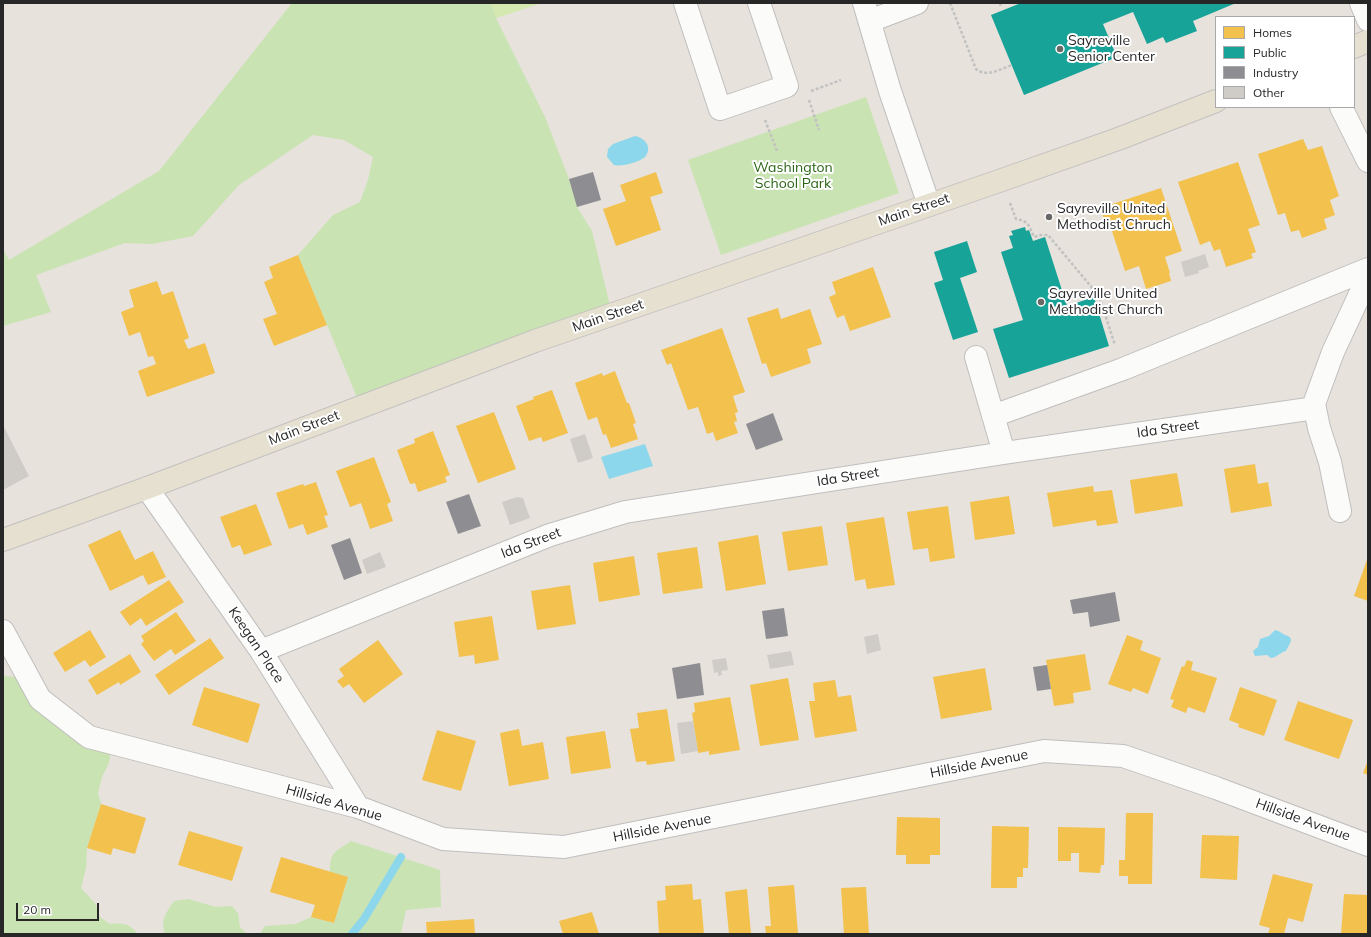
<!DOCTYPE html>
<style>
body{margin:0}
#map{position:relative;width:1371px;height:937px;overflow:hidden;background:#e7e2dc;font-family:Mulish,sans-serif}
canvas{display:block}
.frame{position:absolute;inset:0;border:4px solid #272727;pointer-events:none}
.legend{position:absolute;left:1215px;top:16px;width:140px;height:92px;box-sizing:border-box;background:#fff;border:1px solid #a9a9a9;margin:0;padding:5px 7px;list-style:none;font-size:12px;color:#272727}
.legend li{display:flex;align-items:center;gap:8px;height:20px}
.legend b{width:20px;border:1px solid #a9a9a9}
.scale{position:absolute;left:16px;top:903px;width:83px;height:18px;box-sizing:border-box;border:2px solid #272727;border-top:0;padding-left:5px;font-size:12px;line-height:14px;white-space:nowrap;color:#272727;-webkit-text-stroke:3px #fff;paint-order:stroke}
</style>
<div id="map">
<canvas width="1371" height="937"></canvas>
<div class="frame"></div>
<ul class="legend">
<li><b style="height:11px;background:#f2c14e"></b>Homes</li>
<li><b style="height:11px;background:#17a398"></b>Public</li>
<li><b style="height:11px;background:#8d8d92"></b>Industry</li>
<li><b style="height:11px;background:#cfccc8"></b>Other</li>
</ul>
<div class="scale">20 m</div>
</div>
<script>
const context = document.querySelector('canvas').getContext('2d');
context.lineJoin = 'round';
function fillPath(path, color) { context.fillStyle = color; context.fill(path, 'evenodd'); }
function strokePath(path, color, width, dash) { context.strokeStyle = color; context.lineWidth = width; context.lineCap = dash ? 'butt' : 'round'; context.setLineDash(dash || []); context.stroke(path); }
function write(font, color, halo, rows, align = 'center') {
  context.font = font + ' Mulish,sans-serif'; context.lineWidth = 4; context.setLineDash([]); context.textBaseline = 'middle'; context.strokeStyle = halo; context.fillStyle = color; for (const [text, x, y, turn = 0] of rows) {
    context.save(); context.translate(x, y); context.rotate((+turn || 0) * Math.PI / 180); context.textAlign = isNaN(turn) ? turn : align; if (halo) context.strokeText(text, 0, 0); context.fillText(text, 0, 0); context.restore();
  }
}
const green = new Path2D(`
 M 292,3 L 491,3 L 496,18 L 545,117 L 569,179 L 577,207 L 592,231 L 612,314 L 361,407 L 298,255 L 333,215 L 360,202 L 368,180 L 373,157 L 344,140 L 313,135 L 239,185 L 193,236 L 152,244 L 125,243 L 36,275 L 51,312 L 3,326 L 3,249 L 9,260 L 159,171 Z
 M 866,97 L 899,193 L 721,255 L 688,160 Z
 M 3,676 L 17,677 L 112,743 L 109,763 L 102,777 L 98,793 L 101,804 L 87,848 L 86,868 L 81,888 L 95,903 L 100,917 L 110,924 C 120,923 131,923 137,934 L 3,934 Z
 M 351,841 L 440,870 L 441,907 L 406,910 L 401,933 L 394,934 L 260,934 L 265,926 L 296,924 L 311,917 L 334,923 L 348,877 L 330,872 C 330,850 336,852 351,841 Z
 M 188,899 L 216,907 L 232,906 L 238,913 L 240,927 L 247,934 L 165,934 C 160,920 166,913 174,901 Z`);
const pitch = new Path2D(`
 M 491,3 L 542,3 L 496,18 Z`);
const water = new Path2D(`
 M 635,136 C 645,138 653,147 645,157 C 640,162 621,167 614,165 L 607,157 L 608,149 L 613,144 Z
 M 645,444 L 653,466 L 609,479 L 601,457 Z
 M 1275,630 C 1280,631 1281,633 1285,635 C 1296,638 1289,644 1286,651 C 1280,652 1278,657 1271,658 L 1267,655 L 1255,656 L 1253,651 L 1258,647 L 1260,639 L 1269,636 Z`);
const homes = new Path2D(`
 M 1303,139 L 1308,150 L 1322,146 L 1339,196 L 1330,200 L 1335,215 L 1324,219 L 1327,229 L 1302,238 L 1299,230 L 1291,232 L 1285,213 L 1278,215 L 1258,154 Z
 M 1238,162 L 1260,225 L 1248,229 L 1256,252 L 1251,254 L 1253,258 L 1226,267 L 1220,249 L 1214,251 L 1210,241 L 1200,245 L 1178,182 Z
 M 656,172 L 663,193 L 650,197 L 661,230 L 616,246 L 603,209 L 626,201 L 620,185 Z
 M 1161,188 L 1182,251 L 1165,257 L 1170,273 L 1169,273 L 1171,281 L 1146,289 L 1139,266 L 1125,271 L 1109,222 L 1105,222 L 1100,208 Z
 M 298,255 L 327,325 L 274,346 L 263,319 L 277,314 L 264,282 L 273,278 L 269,267 Z
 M 873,267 L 891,317 L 850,331 L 844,315 L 837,318 L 829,297 L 836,294 L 832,282 Z
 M 157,281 L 162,295 L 173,291 L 189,338 L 184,340 L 188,349 L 205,343 L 215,373 L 147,397 L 138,371 L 156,364 L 153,356 L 148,357 L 140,332 L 129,336 L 121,312 L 134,307 L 129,290 Z
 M 778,308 L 781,319 L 810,309 L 822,344 L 807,349 L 811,363 L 771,377 L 766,363 L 762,364 L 747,318 Z
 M 722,328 L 745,392 L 733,396 L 738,412 L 735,413 L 737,421 L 734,422 L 738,433 L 716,441 L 713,432 L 707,434 L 698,407 L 688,410 L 671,363 L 667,365 L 661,350 Z
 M 615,371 L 627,403 L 629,403 L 636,423 L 633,424 L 638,439 L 611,448 L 606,434 L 603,435 L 597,417 L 588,420 L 575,383 L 602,373 L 603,376 Z
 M 552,390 L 568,433 L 543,442 L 541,437 L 529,441 L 516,406 L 534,399 L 533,397 Z
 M 494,412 L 516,469 L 478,483 L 456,426 Z
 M 433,431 L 450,475 L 445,477 L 447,482 L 418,492 L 415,483 L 410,484 L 397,450 L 415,443 L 414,439 Z
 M 374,457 L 391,502 L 387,504 L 393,521 L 370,529 L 361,503 L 350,507 L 336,471 Z
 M 1255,464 L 1258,484 L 1268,482 L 1272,506 L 1231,513 L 1224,469 Z
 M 1177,473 L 1183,506 L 1135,514 L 1130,480 Z
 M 316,482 L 328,515 L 324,516 L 328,527 L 307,535 L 303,524 L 289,529 L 276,493 L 303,484 L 304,486 Z
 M 1093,486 L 1094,492 L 1112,490 L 1118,523 L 1097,526 L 1096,520 L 1053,527 L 1047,493 Z
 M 1009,496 L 1015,534 L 975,540 L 970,502 Z
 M 256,504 L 272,545 L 244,555 L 240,545 L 232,548 L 220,517 Z
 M 948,506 L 955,558 L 930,562 L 928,548 L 913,550 L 907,512 Z
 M 884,517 L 895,585 L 867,589 L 865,579 L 855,581 L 846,523 Z
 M 822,526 L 828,565 L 788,571 L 782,532 Z
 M 120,530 L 135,560 L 153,551 L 166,577 L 148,585 L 143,575 L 110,591 L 88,545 Z
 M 758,535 L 766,584 L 726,591 L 718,542 Z
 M 697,547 L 703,588 L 663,594 L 657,553 Z
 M 634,556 L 640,595 L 599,602 L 593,563 Z
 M 1368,557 L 1368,601 L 1354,596 Z
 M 169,580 L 184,602 L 146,626 L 141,618 L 130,626 L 120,612 Z
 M 570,585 L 576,624 L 537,630 L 531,591 Z
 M 176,612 L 196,641 L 175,655 L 171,649 L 154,661 L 141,644 L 144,641 L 141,636 Z
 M 492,616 L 499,660 L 475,664 L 474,655 L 459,657 L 454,622 Z
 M 90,630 L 106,657 L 90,667 L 85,660 L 65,672 L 53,653 Z
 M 1127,635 L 1143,641 L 1140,650 L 1161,658 L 1148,694 L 1133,688 L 1131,692 L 1108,684 Z
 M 210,638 L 224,658 L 169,695 L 155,675 Z
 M 378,640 L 403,674 L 364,703 L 349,684 L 343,688 L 337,681 L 344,676 L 339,669 Z
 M 130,654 L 141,672 L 120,685 L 119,682 L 97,695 L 88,680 Z
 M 1085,654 L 1091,690 L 1073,693 L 1074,703 L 1054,706 L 1046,660 Z
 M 1187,660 L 1193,662 L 1191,670 L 1217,678 L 1205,713 L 1188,707 L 1186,713 L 1171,707 L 1174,700 L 1170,699 L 1182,666 L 1184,667 Z
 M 985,668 L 992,710 L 941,719 L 933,677 Z
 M 788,678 L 799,740 L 760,746 L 750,685 Z
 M 835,680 L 838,697 L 851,695 L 857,731 L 815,738 L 809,701 L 815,701 L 813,683 Z
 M 204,687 L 260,704 L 248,743 L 192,725 Z
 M 1240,687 L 1277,700 L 1264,736 L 1238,727 L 1239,724 L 1229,720 Z
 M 730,697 L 740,750 L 709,755 L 709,751 L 698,753 L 692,713 L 695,712 L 694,703 Z
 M 1298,701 L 1353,720 L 1339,759 L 1284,740 Z
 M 667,709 L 675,761 L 647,765 L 646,761 L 636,762 L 630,729 L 639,728 L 637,713 Z
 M 519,729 L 522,746 L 543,742 L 549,779 L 509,786 L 500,733 Z
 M 437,730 L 476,741 L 461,791 L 422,780 Z
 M 605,731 L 611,768 L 571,774 L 566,737 Z
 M 1368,760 L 1368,775 L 1363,773 Z
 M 101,804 L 146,818 L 135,854 L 113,848 L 111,855 L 87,848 Z
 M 1126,813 L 1153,813 L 1152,884 L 1128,884 L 1128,876 L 1119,876 L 1119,860 L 1125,860 Z
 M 897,817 L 940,818 L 940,855 L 930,855 L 930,864 L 906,864 L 906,855 L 896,855 Z
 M 992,826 L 1029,827 L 1028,868 L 1023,868 L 1023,877 L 1017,877 L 1017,888 L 991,888 Z
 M 1058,827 L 1105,828 L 1104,865 L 1101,865 L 1100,873 L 1079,872 L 1079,853 L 1071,853 L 1071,861 L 1058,861 Z
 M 189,831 L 243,847 L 232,881 L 178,865 Z
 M 1202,835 L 1239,836 L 1237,880 L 1200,878 Z
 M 281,857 L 348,877 L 334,923 L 311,917 L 315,905 L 270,892 Z
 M 1273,874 L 1313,884 L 1303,922 L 1288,918 L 1284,934 L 1268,934 L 1270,928 L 1259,925 Z
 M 692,884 L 693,900 L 701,899 L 704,934 L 659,934 L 657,901 L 666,900 L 665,886 Z
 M 794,885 L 798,934 L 766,934 L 765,926 L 771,926 L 768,887 Z
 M 866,887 L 869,934 L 844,934 L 841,888 Z
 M 747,889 L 751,934 L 729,934 L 725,892 Z
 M 1344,894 L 1368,895 L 1368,934 L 1341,934 Z
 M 592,912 L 599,934 L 563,934 L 559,921 Z
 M 474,919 L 475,934 L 427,934 L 426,922 Z`);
const public = new Path2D(`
 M 1021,3 L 1236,3 L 1193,21 L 1197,31 L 1166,43 L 1163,37 L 1147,44 L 1133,12 L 1103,24 L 1117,57 L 1024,95 L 991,15 Z
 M 1025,227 L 1026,231 L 1029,230 L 1033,241 L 1045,237 L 1067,306 L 1094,297 L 1109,346 L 1009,378 L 993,329 L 1023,320 L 1001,252 L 1013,248 L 1009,236 L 1013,235 L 1011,231 Z
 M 967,241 L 977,272 L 960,278 L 978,332 L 953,340 L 934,283 L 943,280 L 934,252 Z`);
const industry = new Path2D(`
 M 593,172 L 601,200 L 577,207 L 569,179 Z
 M 773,413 L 783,440 L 756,450 L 746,424 Z
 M 469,494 L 481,526 L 458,534 L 446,502 Z
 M 350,538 L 362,573 L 344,580 L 331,545 Z
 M 1115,592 L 1120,621 L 1090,627 L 1088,612 L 1073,614 L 1070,600 Z
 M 784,608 L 788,636 L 766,639 L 762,611 Z
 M 700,663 L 704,695 L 677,699 L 672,668 Z
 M 1047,665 L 1051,689 L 1037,691 L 1033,667 Z`);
const stream = new Path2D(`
 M 352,934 L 364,919 L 401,857`);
const building = new Path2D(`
 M 1205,254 L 1209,267 L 1198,271 L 1199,273 L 1185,277 L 1181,262 Z
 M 3,425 L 29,476 L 3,490 Z
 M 585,434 L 593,458 L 578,463 L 570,439 Z
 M 517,497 L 523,498 L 530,518 L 510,525 L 502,502 Z
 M 380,552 L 386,567 L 367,574 L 362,560 Z
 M 878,634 L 881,650 L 867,654 L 864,637 Z
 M 791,651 L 794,665 L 770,669 L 767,655 Z
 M 726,658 L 728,670 L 721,671 L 722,675 L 718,676 L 718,672 L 714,673 L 712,660 Z
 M 693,721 L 698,751 L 681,754 L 677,723 Z`);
const path = new Path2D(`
 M 950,3 L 976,69 C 987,78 1000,69 1012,65
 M 1000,3 L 1001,7
 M 811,91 L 841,80
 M 809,100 L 819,130
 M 765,120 L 777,151
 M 1010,203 L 1016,219 C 1029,221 1029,226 1034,237 L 1041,235 L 1048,235 L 1099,296 L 1115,345`);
const minor = new Path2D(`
 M 685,3 L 720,109 L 787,86 L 759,3
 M 864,3 L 890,91 L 929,205
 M 1361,3 L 1368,20
 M 870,21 L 917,3
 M 1341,107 L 1368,161
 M 976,357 L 1004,453
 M 993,416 L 1123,369 L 1368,269
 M 147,488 L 261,651 L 358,807
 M 1340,511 L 1330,462 L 1319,428 L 1314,404 L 1333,352 L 1368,277
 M 3,631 L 40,699 L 89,737 L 358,807 L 443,839 L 564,847 L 1044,751 L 1123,756 L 1216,788 L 1368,845
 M 261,651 L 550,535 L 625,512 L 1004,453 L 1315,408`);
const major = new Path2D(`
 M 1354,47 L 1368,41
 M 3,540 L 147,488 L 535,341 L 1002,180 L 1118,139 L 1216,101`);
const markers = [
 [1060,49,4,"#6a6866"],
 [1049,217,4,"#6a6866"],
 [1041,302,4,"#6a6866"]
];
const poiNames = [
 ["Sayreville",1068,41],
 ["Senior Center",1068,57],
 ["Sayreville United",1057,209],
 ["Methodist Chruch",1057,225],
 ["Sayreville United",1049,294],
 ["Methodist Church",1049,310]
];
const parkNames = [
 ["Washington",793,168],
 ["School Park",793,184]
];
const streetNames = [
 ["Main Street",914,210,-19],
 ["Main Street",608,316,-19],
 ["Main Street",304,428,-21],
 ["Ida Street",1168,429,-8],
 ["Ida Street",848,477,-9],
 ["Ida Street",531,543,-21],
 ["Keegan Place",256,645,56],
 ["Hillside Avenue",979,764,-11],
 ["Hillside Avenue",334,803,16],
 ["Hillside Avenue",1303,820,20],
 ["Hillside Avenue",662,828,-11]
];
fillPath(green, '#c9e3b3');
fillPath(pitch, '#d5e8b0');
fillPath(water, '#8cd7eb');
fillPath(homes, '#f2c14e');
fillPath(public, '#17a398');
fillPath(industry, '#8d8d92');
strokePath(stream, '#8cd7eb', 8);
fillPath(building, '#cfccc8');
strokePath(minor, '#c0bebe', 24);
strokePath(major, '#c3c1bf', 24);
strokePath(path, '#c2c2c1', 2.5, [3, 2]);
strokePath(minor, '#fbfbfa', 22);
strokePath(major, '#e6e0d1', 22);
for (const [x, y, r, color] of markers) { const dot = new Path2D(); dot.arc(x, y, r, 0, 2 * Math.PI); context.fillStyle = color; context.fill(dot); strokePath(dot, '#fff', 1.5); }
write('14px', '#272727', '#fff', poiNames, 'left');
write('14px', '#2a6516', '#fff', parkNames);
write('14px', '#272727', '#fff', streetNames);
</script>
